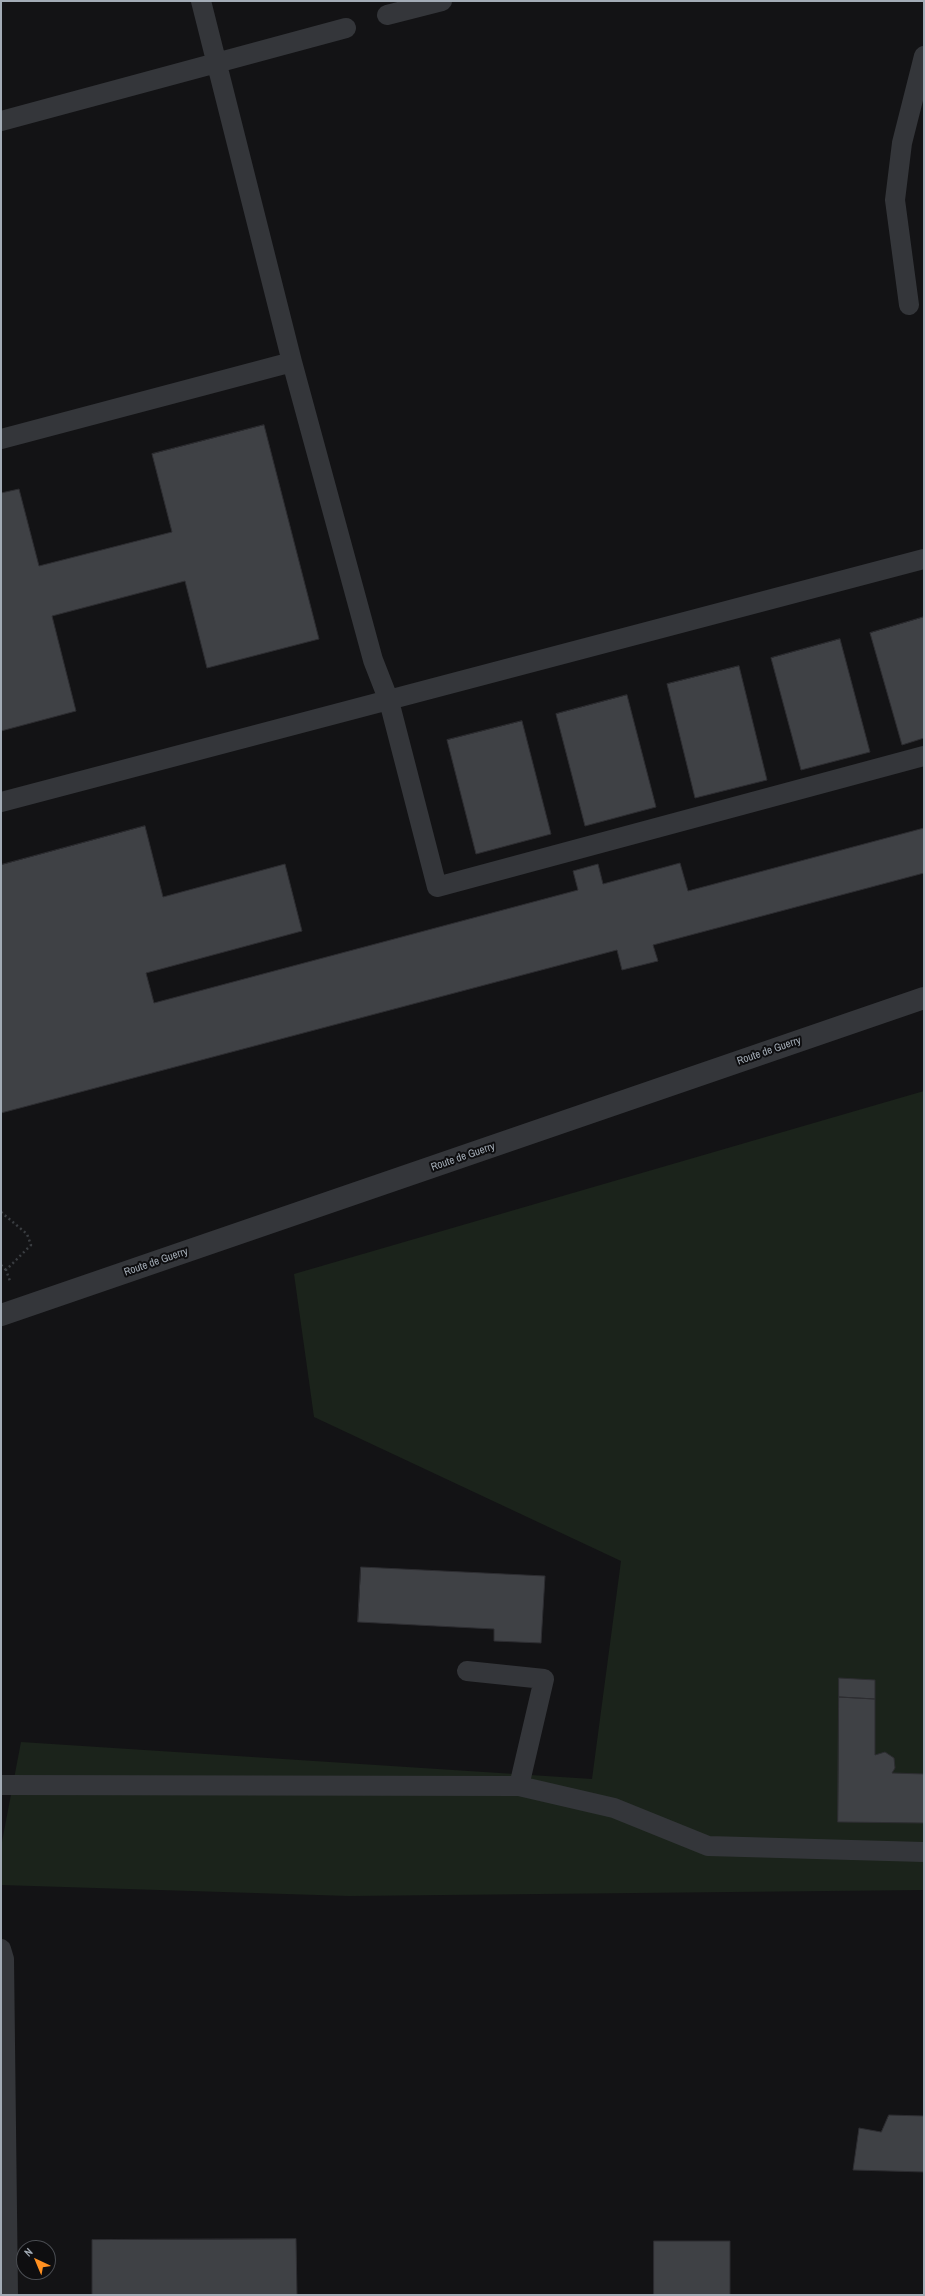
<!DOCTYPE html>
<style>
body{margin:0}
#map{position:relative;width:925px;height:2296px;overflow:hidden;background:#131315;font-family:"Archivo Narrow",sans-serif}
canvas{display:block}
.frame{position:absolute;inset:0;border:2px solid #a3acb6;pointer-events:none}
.north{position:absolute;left:16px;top:2240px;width:40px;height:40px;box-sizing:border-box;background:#0e0e10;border:1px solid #4a4d52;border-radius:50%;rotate:316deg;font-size:11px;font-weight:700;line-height:16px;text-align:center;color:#a3acb6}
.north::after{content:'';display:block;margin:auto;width:14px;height:18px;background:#ff9021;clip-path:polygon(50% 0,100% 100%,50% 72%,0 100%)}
</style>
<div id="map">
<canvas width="925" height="2296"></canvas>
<div class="frame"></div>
<div class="north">N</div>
</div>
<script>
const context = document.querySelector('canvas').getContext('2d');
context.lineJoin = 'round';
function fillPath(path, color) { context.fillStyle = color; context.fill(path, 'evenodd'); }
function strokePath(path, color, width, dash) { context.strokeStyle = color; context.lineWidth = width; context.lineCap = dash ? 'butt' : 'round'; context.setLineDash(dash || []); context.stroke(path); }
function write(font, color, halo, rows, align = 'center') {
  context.font = font + ' "Archivo Narrow",sans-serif'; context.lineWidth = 4; context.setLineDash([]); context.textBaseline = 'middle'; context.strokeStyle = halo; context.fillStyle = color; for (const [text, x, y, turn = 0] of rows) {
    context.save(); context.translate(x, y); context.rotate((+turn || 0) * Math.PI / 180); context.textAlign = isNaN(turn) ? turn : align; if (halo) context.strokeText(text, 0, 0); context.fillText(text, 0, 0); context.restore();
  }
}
const green = new Path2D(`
 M 924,1091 L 924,1890 L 349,1896 L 1,1885 L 1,1847 L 21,1742 L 592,1779 L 621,1561 L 314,1417 L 294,1274 Z`);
const building = new Path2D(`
 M 264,425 L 319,639 L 207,668 L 185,581 L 52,616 L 76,711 L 1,731 L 1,493 L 19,489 L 39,566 L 172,532 L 152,454 Z
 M 924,617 L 924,738 L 902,745 L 870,633 Z
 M 840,639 L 870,752 L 801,770 L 771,658 Z
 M 739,666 L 767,780 L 695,798 L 667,684 Z
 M 627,695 L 656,807 L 585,826 L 556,714 Z
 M 522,721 L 551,834 L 476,854 L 447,740 Z
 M 145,826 L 163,897 L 285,864 L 302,931 L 146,973 L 154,1003 L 578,890 L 573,871 L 598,864 L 603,884 L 680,863 L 688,891 L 924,828 L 924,873 L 653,945 L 658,961 L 622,970 L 617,950 L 1,1113 L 1,865 Z
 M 361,1567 L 545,1576 L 541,1643 L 494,1641 L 494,1629 L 358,1622 Z
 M 839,1678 L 875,1680 L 875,1699 L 839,1697 Z
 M 839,1697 L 875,1699 L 875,1755 L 885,1752 L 894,1758 L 895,1768 L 892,1773 L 924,1774 L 924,1823 L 838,1822 Z
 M 889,2115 L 924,2116 L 924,2172 L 853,2170 L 859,2128 L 881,2132 Z
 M 296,2239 L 297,2295 L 92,2295 L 92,2240 Z
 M 654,2241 L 730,2241 L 730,2295 L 654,2295 Z`);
const path = new Path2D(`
 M 1,1212 L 27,1234 L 31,1245 L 6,1270 L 10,1281
 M 1,1265 L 6,1270`);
const service = new Path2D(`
 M 201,1 L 292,362 L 373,660 L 389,701 L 437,887 L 924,756
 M 387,15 L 442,1
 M 1,121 L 346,28
 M 909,305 L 895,200 L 902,143 L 924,56
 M 1,439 L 292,362
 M 1,802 L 924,559
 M 467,1671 L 544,1679 L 519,1786
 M 1,1785 L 519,1786 L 614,1808 L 708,1846 L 924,1852
 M 1,1949 L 4,1959 L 8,2295`);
const minor = new Path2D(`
 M 1,1315 L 924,998`);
const streetNames = [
 ["Route de Guerry",769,1051,-19],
 ["Route de Guerry",463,1157,-19],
 ["Route de Guerry",156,1262,-19]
];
fillPath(green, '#1b231b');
fillPath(building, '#3f4145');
strokePath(building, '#2d2d31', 1);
strokePath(path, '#3a3d41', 2.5, [2, 3]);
strokePath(service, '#34363a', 20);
strokePath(minor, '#34363a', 22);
write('11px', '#a3acb6', '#0e0e10', streetNames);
</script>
